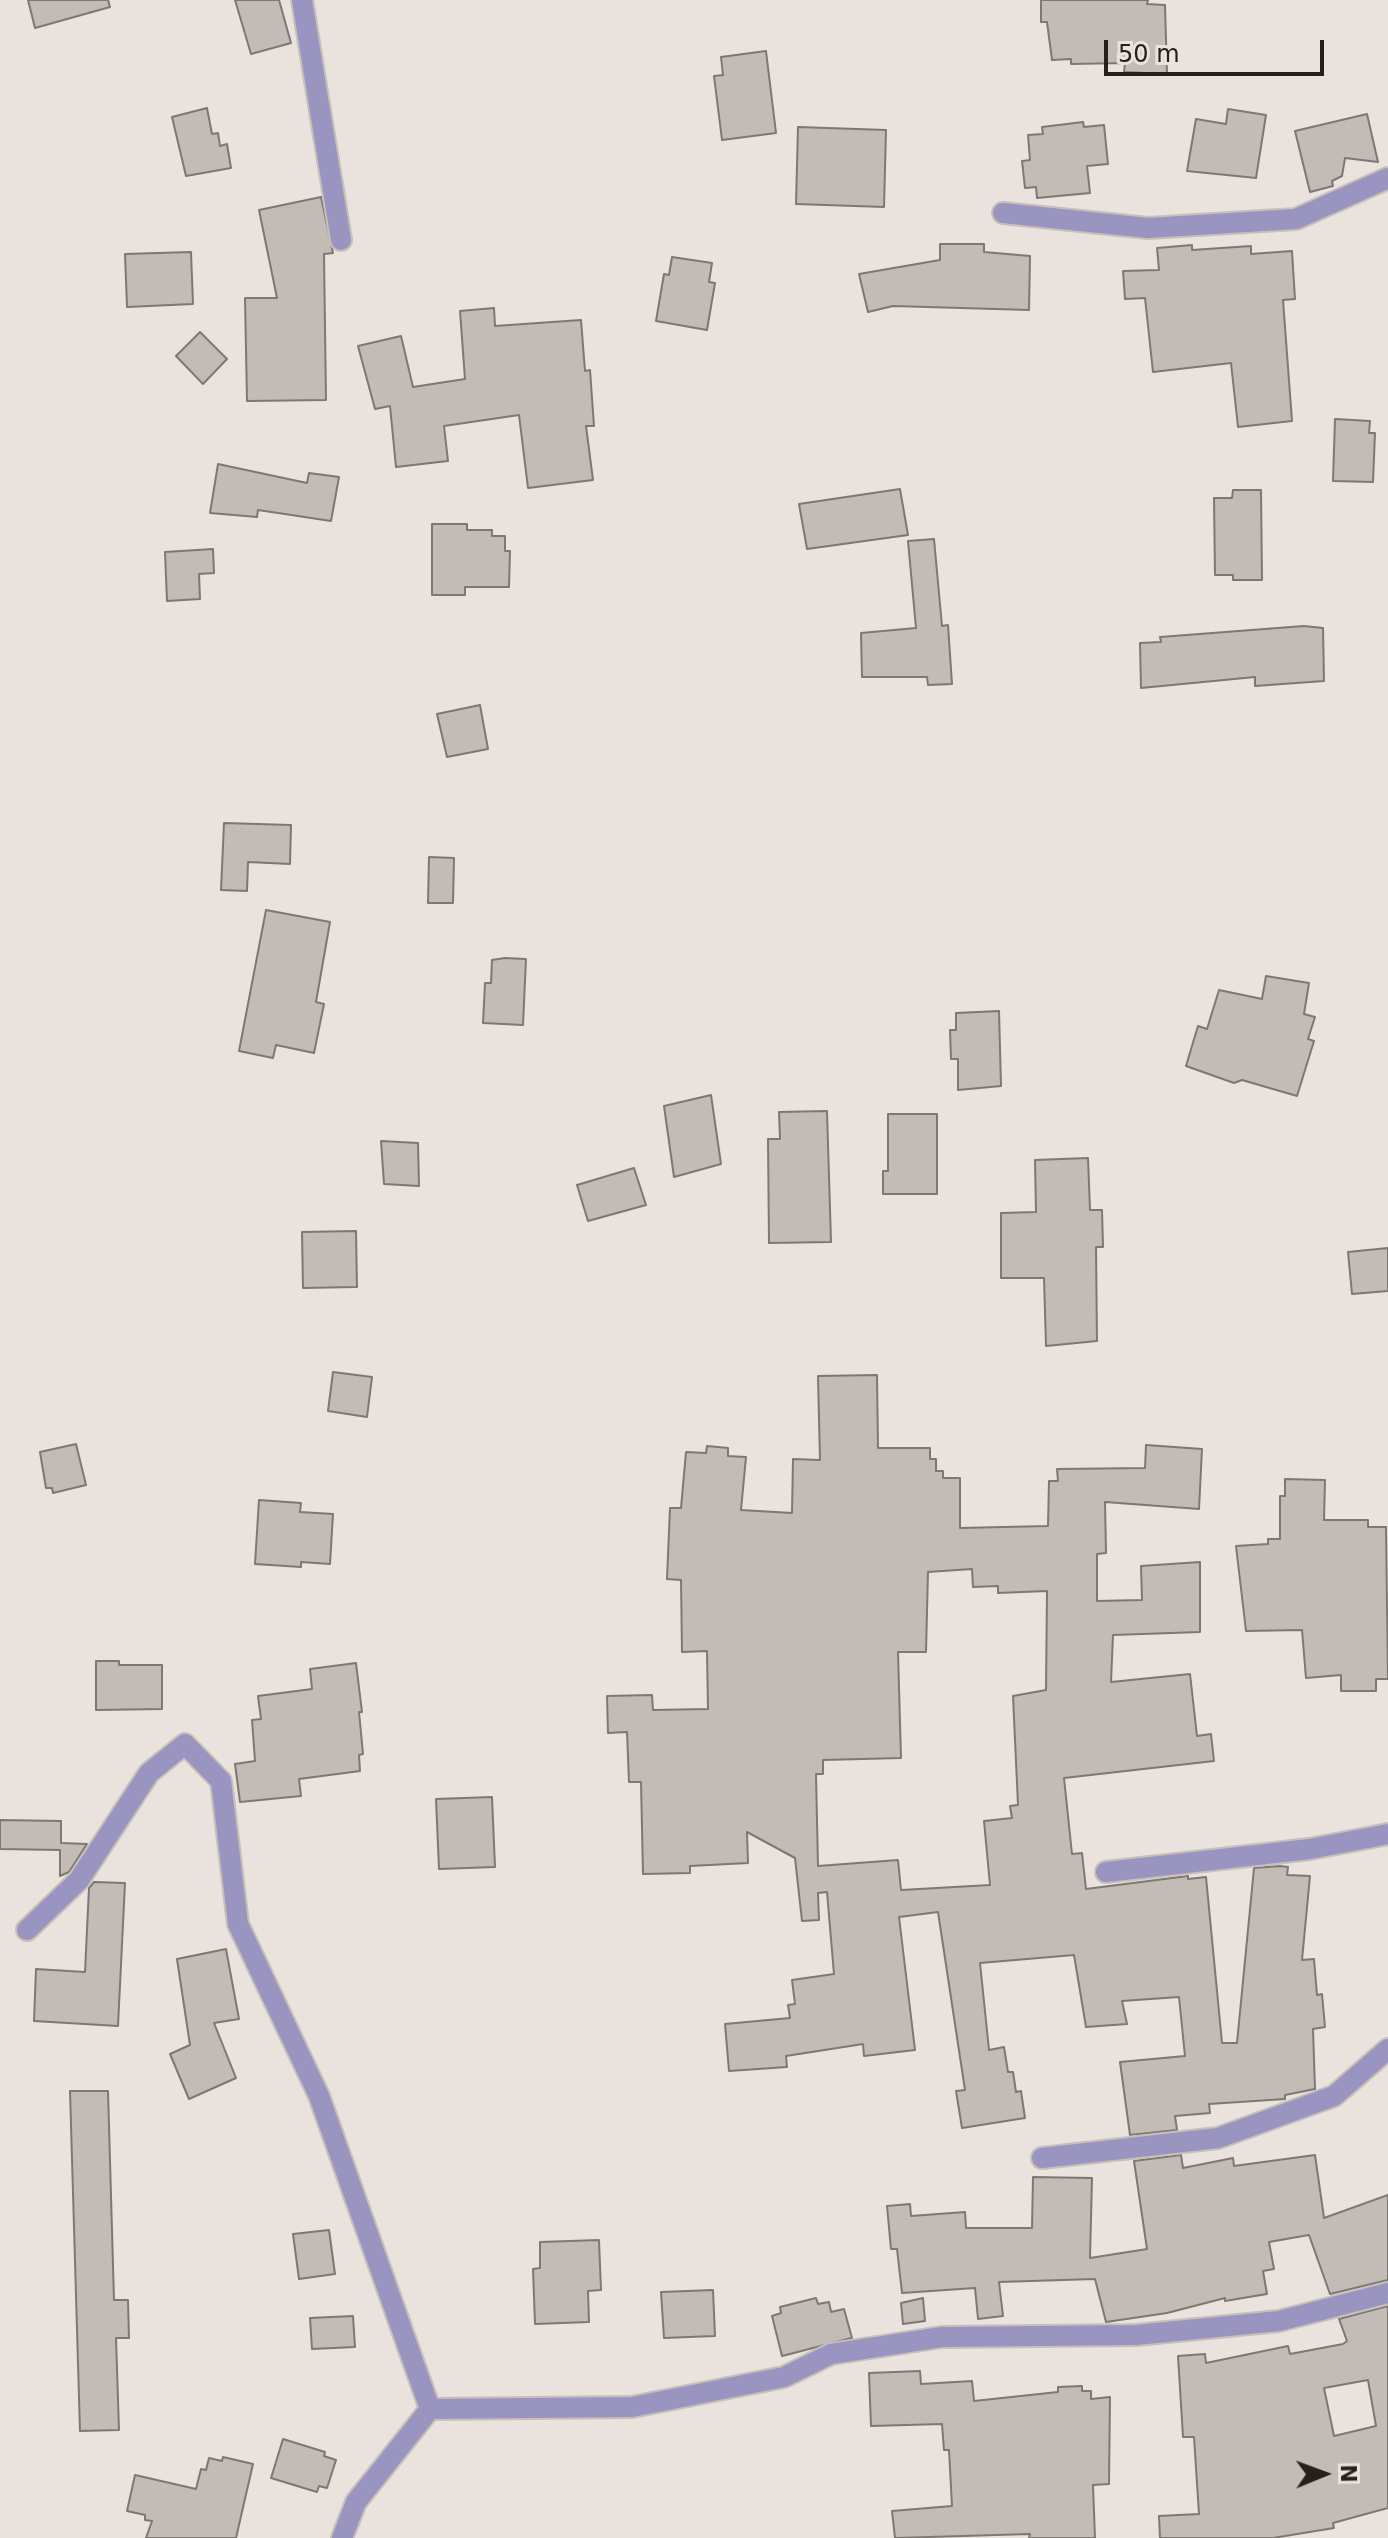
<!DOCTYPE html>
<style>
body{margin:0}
#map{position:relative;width:1388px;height:2538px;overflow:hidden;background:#eae2dc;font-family:"DejaVu Sans",sans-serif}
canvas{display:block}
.north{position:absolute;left:1284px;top:2434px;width:80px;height:80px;-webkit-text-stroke:6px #eae2dc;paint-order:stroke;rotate:89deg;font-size:22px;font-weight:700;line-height:32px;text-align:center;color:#23201e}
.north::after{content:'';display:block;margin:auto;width:28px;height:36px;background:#23201e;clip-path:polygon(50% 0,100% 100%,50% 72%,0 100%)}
.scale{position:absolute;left:1104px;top:40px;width:220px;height:36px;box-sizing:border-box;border:4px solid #23201e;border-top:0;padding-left:10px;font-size:24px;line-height:28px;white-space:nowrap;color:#23201e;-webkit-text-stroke:6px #eae2dc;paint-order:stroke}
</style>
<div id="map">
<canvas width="1388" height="2538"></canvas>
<div class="north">N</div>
<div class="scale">50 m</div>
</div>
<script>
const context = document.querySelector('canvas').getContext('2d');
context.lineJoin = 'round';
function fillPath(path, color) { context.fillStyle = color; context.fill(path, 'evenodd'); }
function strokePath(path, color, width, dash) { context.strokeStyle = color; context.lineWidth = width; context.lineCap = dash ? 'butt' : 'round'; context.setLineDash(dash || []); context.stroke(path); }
const building = new Path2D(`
 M 28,0 L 108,0 L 110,7 L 35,28 Z
 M 235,0 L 279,0 L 291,43 L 251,54 Z
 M 1041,0 L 1148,0 L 1147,4 L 1165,5 L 1167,74 L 1124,72 L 1125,63 L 1071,64 L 1071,59 L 1052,60 L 1047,22 L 1041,22 Z
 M 766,51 L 776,133 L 722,140 L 714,76 L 723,75 L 721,57 Z
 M 207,108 L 212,134 L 218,133 L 220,146 L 227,144 L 231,168 L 186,176 L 172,117 Z
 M 1228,109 L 1266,115 L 1256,178 L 1187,171 L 1196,119 L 1226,124 Z
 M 1367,114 L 1378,162 L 1345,158 L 1342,176 L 1332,181 L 1333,186 L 1310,192 L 1295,131 Z
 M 1083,122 L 1084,127 L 1104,125 L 1108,164 L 1087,166 L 1090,193 L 1037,198 L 1036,187 L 1025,188 L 1022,161 L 1030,160 L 1028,135 L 1043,134 L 1042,127 Z
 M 798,127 L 886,130 L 884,207 L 796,204 Z
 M 321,197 L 333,253 L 324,254 L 326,400 L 247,401 L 245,298 L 277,298 L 259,210 Z
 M 940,244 L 984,244 L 984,252 L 1030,256 L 1029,310 L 893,306 L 868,312 L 859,274 L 940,260 Z
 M 1192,245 L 1192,250 L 1251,246 L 1251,254 L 1292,251 L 1295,299 L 1283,300 L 1292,421 L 1238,427 L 1231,363 L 1153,372 L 1145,298 L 1125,299 L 1123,271 L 1159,270 L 1157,248 Z
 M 191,252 L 193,304 L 127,307 L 125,254 Z
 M 672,257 L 712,263 L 709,282 L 715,283 L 707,330 L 656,321 L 664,274 L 669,275 Z
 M 494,308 L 495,326 L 581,320 L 585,371 L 590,370 L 594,426 L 586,426 L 593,480 L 528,488 L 519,415 L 444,426 L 448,461 L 396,467 L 390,406 L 375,409 L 358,346 L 401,336 L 413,387 L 465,379 L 460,311 Z
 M 200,332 L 227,359 L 203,384 L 176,356 Z
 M 1335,419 L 1370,421 L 1369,433 L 1375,433 L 1373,482 L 1333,481 Z
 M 218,464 L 307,483 L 309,473 L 339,477 L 331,521 L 258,510 L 257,517 L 210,513 Z
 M 900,489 L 908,535 L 807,549 L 799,504 Z
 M 1233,490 L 1261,490 L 1262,580 L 1233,580 L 1233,575 L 1215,575 L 1214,498 L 1232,498 Z
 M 432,524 L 467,524 L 467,530 L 492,530 L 492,536 L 505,536 L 505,551 L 510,551 L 509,587 L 465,587 L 465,595 L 432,595 Z
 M 934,539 L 942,626 L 948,625 L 952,684 L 928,685 L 927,677 L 862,677 L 861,633 L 916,628 L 908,541 Z
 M 213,549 L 214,573 L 199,574 L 200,599 L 167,601 L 165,552 Z
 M 1304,626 L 1323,628 L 1324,681 L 1255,686 L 1255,677 L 1141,688 L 1140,643 L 1161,642 L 1160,637 Z
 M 480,705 L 488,749 L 447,757 L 437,714 Z
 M 224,823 L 291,825 L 290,864 L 248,862 L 247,891 L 221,890 Z
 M 429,857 L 454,858 L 453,903 L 428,903 Z
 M 266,910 L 330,922 L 316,1002 L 324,1004 L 314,1053 L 276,1045 L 273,1058 L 239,1051 Z
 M 505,958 L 526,959 L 523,1025 L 483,1023 L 485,983 L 491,983 L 492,960 Z
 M 1266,976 L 1309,983 L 1304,1014 L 1315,1017 L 1308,1039 L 1314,1041 L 1297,1096 L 1242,1080 L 1234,1083 L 1186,1066 L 1198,1026 L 1207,1029 L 1219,990 L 1262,999 Z
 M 999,1011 L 1001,1086 L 958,1090 L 958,1059 L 951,1059 L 950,1030 L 956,1030 L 956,1013 Z
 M 711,1095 L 721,1164 L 674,1177 L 664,1106 Z
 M 827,1111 L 831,1242 L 769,1243 L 768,1139 L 780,1139 L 779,1112 Z
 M 888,1114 L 937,1114 L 937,1194 L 883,1194 L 883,1171 L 888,1171 Z
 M 381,1141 L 418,1143 L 419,1186 L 384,1184 Z
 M 1088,1158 L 1090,1210 L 1102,1210 L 1103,1247 L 1096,1247 L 1097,1341 L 1046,1346 L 1044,1278 L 1001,1278 L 1001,1213 L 1036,1212 L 1035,1160 Z
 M 634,1168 L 646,1205 L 588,1221 L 577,1185 Z
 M 356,1231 L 357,1287 L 303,1288 L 302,1232 Z
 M 1388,1248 L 1388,1291 L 1352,1294 L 1348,1252 Z
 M 333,1372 L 372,1377 L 367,1417 L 328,1411 Z
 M 877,1375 L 878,1448 L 930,1448 L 930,1459 L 936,1459 L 936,1471 L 943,1471 L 943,1478 L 960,1478 L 960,1528 L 1048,1526 L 1049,1481 L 1058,1481 L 1057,1469 L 1145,1468 L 1146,1445 L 1202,1449 L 1199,1509 L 1105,1502 L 1106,1553 L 1097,1554 L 1097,1601 L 1142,1600 L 1141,1566 L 1200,1562 L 1200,1632 L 1113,1635 L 1111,1682 L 1190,1674 L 1197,1736 L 1211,1734 L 1214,1761 L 1064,1778 L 1072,1854 L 1082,1853 L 1086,1889 L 1188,1876 L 1188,1879 L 1206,1877 L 1222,2043 L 1237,2043 L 1254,1868 L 1280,1866 L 1288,1867 L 1287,1875 L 1310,1876 L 1302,1960 L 1314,1959 L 1317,1995 L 1322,1994 L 1325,2027 L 1313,2029 L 1315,2089 L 1285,2095 L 1285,2099 L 1209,2104 L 1210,2113 L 1175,2116 L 1177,2130 L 1130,2135 L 1120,2062 L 1185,2056 L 1179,1997 L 1122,2001 L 1127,2024 L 1086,2027 L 1074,1955 L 980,1963 L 989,2050 L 1004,2047 L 1008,2072 L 1013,2072 L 1016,2092 L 1021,2091 L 1025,2118 L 962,2128 L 956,2091 L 965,2090 L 938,1912 L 899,1917 L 915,2050 L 864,2056 L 863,2044 L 786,2056 L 787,2067 L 729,2071 L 725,2024 L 790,2018 L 788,2005 L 795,2004 L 792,1980 L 834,1974 L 827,1892 L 818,1893 L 819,1920 L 802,1921 L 795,1858 L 747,1832 L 748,1863 L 690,1866 L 690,1873 L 643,1874 L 641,1782 L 629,1782 L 627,1732 L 608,1733 L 607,1696 L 652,1695 L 653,1710 L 708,1709 L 707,1651 L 682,1652 L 681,1580 L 667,1579 L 670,1508 L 681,1508 L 686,1452 L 706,1453 L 707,1446 L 728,1448 L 728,1456 L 746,1457 L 741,1510 L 792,1513 L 793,1459 L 820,1460 L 818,1376 ZM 972,1569 L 973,1587 L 998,1586 L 998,1593 L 1047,1591 L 1046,1690 L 1013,1696 L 1018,1805 L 1010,1806 L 1012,1818 L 984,1821 L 990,1885 L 901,1890 L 898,1860 L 818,1866 L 816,1774 L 823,1774 L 823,1760 L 901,1758 L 898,1652 L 926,1652 L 928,1572 Z
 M 76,1444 L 86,1485 L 53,1493 L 52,1488 L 46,1488 L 40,1452 Z
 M 1285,1479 L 1325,1480 L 1324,1520 L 1368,1520 L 1368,1527 L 1386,1527 L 1388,1679 L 1376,1679 L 1376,1691 L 1341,1691 L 1341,1675 L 1306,1678 L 1302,1630 L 1246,1631 L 1236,1546 L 1268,1544 L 1268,1539 L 1280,1539 L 1280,1496 L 1285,1496 Z
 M 259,1500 L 301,1503 L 300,1512 L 333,1514 L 330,1564 L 301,1562 L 301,1567 L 255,1564 Z
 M 96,1661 L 119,1661 L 119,1665 L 162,1665 L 162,1709 L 96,1710 Z
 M 356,1663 L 362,1712 L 359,1712 L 363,1754 L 359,1755 L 360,1771 L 299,1779 L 301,1796 L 240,1802 L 235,1764 L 255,1761 L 252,1720 L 261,1719 L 258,1696 L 312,1689 L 310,1669 Z
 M 492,1797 L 495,1867 L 439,1869 L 436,1799 Z
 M 0,1820 L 61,1821 L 61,1843 L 87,1844 L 69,1872 L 60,1876 L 60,1850 L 0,1849 Z
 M 94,1882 L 125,1883 L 118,2026 L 34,2021 L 36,1969 L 85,1972 L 89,1888 Z
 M 226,1949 L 239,2019 L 214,2023 L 236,2078 L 189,2099 L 170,2054 L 190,2045 L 177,1959 Z
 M 70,2091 L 108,2091 L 114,2300 L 128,2300 L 129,2338 L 116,2338 L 119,2430 L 80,2431 Z
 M 1181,2155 L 1183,2168 L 1233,2158 L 1234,2166 L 1315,2155 L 1324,2218 L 1388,2195 L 1388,2280 L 1330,2294 L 1309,2235 L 1269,2242 L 1274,2269 L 1263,2271 L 1267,2294 L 1225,2301 L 1225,2298 L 1167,2313 L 1106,2322 L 1095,2279 L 999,2282 L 1003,2316 L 978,2319 L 975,2288 L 902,2293 L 897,2249 L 891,2249 L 887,2206 L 910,2204 L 911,2216 L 965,2212 L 966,2228 L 1032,2228 L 1033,2177 L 1092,2178 L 1090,2258 L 1147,2249 L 1134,2161 Z
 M 329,2230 L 335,2274 L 299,2279 L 293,2234 Z
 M 599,2240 L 601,2290 L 588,2291 L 589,2322 L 535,2324 L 533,2269 L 540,2268 L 540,2242 Z
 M 713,2290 L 715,2336 L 664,2338 L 661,2292 Z
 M 816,2298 L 818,2304 L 829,2302 L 831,2312 L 844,2309 L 852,2338 L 782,2356 L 772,2316 L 781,2313 L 780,2307 Z
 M 923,2298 L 925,2321 L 903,2324 L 901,2303 Z
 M 1388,2306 L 1388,2508 L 1333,2523 L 1334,2528 L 1273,2538 L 1160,2538 L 1159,2516 L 1199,2514 L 1194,2437 L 1183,2437 L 1178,2356 L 1205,2354 L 1206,2363 L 1288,2346 L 1290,2354 L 1343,2344 L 1347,2341 L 1339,2319 ZM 1368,2380 L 1376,2426 L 1334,2436 L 1324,2388 Z
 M 353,2316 L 355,2347 L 312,2349 L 310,2318 Z
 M 920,2371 L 921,2384 L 972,2381 L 974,2401 L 1058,2392 L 1058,2387 L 1082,2386 L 1082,2391 L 1091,2391 L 1091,2399 L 1110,2397 L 1109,2484 L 1093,2485 L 1095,2538 L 1029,2538 L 1030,2534 L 895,2538 L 892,2511 L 952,2506 L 949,2450 L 944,2450 L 942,2424 L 871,2426 L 869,2373 Z
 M 283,2439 L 325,2452 L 324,2456 L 336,2460 L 327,2488 L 319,2486 L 317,2492 L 271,2478 Z
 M 223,2457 L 253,2464 L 236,2538 L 146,2538 L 152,2521 L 145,2520 L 145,2515 L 127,2511 L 135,2475 L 196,2489 L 201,2469 L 206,2470 L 209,2458 L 222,2461 Z`);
const street = new Path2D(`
 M 302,0 L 341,240
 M 1003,213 L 1148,228 L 1296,219 L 1388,178
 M 1106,1872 L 1310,1849 L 1388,1834
 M 27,1930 L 79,1880 L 149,1773 L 185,1744 L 221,1781 L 238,1924 L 319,2096 L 430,2409
 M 1042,2158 L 1218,2138 L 1334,2096 L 1388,2049
 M 342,2538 L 356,2502 L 430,2409 L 632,2407 L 784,2377 L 831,2354 L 942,2337 L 1136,2335 L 1279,2321 L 1388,2293`);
fillPath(building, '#c3bbb5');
strokePath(building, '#7f7872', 2);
strokePath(street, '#c6bfba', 24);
strokePath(street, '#9994c0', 20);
</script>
